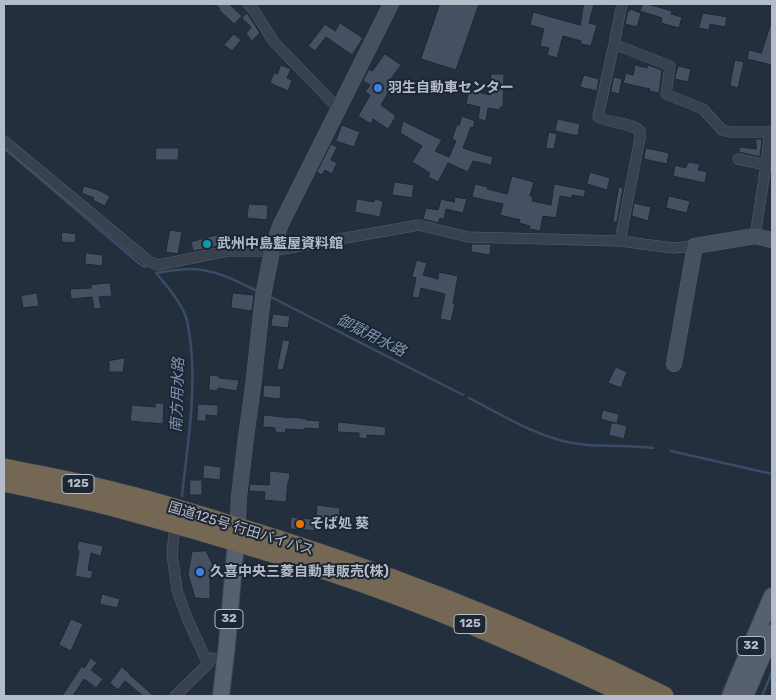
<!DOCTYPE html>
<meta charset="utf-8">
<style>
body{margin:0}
#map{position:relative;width:776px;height:700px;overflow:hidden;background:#242f3e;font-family:Rubik,sans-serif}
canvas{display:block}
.frame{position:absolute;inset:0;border:5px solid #b4bcc9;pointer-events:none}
</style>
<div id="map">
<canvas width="776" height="700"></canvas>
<div class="frame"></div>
</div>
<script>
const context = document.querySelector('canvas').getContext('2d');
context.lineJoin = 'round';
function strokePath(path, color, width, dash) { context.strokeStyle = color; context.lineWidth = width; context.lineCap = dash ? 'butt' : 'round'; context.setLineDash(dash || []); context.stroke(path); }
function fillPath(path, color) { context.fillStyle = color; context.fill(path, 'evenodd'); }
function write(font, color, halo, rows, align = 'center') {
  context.font = font + ' Rubik,"Noto Sans JP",sans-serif'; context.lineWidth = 4; context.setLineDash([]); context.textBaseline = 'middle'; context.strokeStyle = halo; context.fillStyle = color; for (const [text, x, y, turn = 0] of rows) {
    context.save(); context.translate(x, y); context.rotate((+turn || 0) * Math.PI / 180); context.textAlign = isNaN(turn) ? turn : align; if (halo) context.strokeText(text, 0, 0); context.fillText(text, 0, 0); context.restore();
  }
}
const stream = new Path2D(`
 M 4,148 L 140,264 L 145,267
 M 156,273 C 167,286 180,301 186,317 C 189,327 190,337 191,347 C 196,397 187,447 182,496
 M 156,273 C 170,271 187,267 202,270 C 222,273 239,282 257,291
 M 269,296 L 463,395
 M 469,398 C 498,413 526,430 556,439 C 587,449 621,444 653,448
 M 671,451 L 772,474
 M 762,696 L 772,672`);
const building = new Path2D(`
 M 215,4 L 229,4 L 242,16 L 234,24 L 219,10 L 220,9 Z
 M 440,4 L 479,4 L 456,70 L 421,59 Z
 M 584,4 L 594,4 L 589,23 L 597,25 L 591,46 L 581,44 L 581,41 L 563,36 L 557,58 L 547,55 L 549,48 L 540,46 L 544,29 L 530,25 L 533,12 L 580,25 Z
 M 643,4 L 647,4 L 672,11 L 671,14 L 682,17 L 679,28 L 661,23 L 662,18 L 640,11 Z
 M 630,9 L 641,13 L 637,27 L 625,24 L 628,10 L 629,11 Z
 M 247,13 L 260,33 L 252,41 L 246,34 L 251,27 L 242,18 Z
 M 703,13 L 727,17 L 725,27 L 710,24 L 709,30 L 699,28 Z
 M 340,23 L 363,38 L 352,55 L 326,37 L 315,51 L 308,46 L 325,24 L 335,31 Z
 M 771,24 L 772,24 L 772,65 L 747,59 L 749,50 L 761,53 Z
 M 234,34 L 241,40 L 232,51 L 224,45 Z
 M 385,54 L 401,65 L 389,81 L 393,84 L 381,105 L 395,115 L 395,118 L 388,129 L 373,119 L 371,124 L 358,116 L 370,95 L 365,92 L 370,85 L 363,81 L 369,69 L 372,71 Z
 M 735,60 L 744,62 L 738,88 L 730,86 Z
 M 281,65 L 291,69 L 287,78 L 292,80 L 288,91 L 270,83 L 274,73 L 277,74 Z
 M 635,65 L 647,68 L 648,65 L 662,70 L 659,93 L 649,91 L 650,89 L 623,83 L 626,73 L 633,75 Z
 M 678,66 L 691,69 L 688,82 L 675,79 Z
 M 491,74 L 504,74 L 503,107 L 500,107 L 500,110 L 488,108 L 486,121 L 478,119 L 480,107 L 466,104 L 469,90 L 490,95 Z
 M 584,75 L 599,79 L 597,91 L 580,87 Z
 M 614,77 L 622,79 L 619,94 L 611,92 Z
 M 462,116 L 475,121 L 473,128 L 471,127 L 463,148 L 475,152 L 493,157 L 491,165 L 473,161 L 468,172 L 448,163 L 438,182 L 428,177 L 430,173 L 412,162 L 422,146 L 400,133 L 403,121 L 442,140 L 435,151 L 449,157 L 456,141 L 452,139 L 457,124 L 459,125 Z
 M 558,119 L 580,124 L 578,136 L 555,131 Z
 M 342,125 L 360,132 L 354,147 L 336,141 Z
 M 549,132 L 557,134 L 554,149 L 546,148 Z
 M 756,139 L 762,139 L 760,157 L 739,152 L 740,147 L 756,149 Z
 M 331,144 L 337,147 L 331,160 L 337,163 L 332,174 L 325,170 L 322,175 L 317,172 Z
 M 156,148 L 179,148 L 178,160 L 156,160 Z
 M 646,148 L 669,153 L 667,164 L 644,159 Z
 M 689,162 L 700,164 L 698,170 L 707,172 L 705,183 L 673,176 L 675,165 L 685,168 Z
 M 590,172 L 610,178 L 607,190 L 587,184 Z
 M 512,176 L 534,182 L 530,196 L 533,196 L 532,201 L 551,205 L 554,184 L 586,190 L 584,197 L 572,195 L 572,198 L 560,196 L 556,218 L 543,216 L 540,231 L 529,229 L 530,226 L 519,223 L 520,220 L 500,215 L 503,204 L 472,197 L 475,184 L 488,187 L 487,189 L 507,194 Z
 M 395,182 L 414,185 L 412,198 L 392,195 Z
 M 84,186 L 98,190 L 110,196 L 105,206 L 93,200 L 94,198 L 82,193 Z
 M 619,187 L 623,188 L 617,222 L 613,222 Z
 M 669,196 L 690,201 L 687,213 L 666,208 Z
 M 455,197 L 467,199 L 463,213 L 446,209 L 444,219 L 440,218 L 438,223 L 423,219 L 426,208 L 438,210 L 441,199 L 454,202 Z
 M 357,199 L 374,202 L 375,199 L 383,201 L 380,217 L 355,212 Z
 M 634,203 L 651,207 L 648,221 L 632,216 Z
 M 249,204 L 268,205 L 267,220 L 247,218 Z
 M 170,230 L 182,232 L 178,254 L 166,252 Z
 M 62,232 L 76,234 L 75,243 L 62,242 Z
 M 221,234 L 224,245 L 193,251 L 191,242 Z
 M 472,244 L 491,244 L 490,255 L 471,252 Z
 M 86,253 L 103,255 L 102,266 L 85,264 Z
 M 417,260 L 427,263 L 423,275 L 438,279 L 439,272 L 458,276 L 453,303 L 455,304 L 451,321 L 440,319 L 445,294 L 421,288 L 419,298 L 412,297 L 416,278 L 412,277 Z
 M 110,283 L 112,296 L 99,297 L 101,308 L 94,309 L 92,297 L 71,299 L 70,289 L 91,288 L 91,285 Z
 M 37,293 L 39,306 L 23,308 L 21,296 Z
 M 233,293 L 254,295 L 252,311 L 231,308 Z
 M 273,314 L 290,316 L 288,328 L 271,326 Z
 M 283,340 L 290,341 L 283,370 L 277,369 Z
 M 125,358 L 123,372 L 109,372 L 109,361 Z
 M 616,367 L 627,372 L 621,388 L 608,383 Z
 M 210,375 L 219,376 L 219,378 L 239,380 L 237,391 L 218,388 L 217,391 L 209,390 Z
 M 264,385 L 281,386 L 280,399 L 263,397 Z
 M 155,403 L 164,403 L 163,424 L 130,421 L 132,405 L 155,407 Z
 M 198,404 L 218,405 L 218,416 L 206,415 L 206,421 L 197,421 Z
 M 603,410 L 619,414 L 617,424 L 601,419 Z
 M 264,415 L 292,418 L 292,417 L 306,419 L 306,420 L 320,421 L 319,429 L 305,428 L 305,430 L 286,429 L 285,433 L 275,432 L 275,428 L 263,427 Z
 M 338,422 L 386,427 L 385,436 L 367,435 L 367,439 L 359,438 L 359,433 L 338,432 Z
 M 612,422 L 627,426 L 624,439 L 609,435 Z
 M 204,465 L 221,467 L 220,480 L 203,478 Z
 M 270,471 L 290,473 L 289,482 L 288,482 L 286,502 L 264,500 L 265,492 L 249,491 L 250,484 L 269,485 Z
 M 190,480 L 202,480 L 202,495 L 190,495 Z
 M 317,505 L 340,508 L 339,519 L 323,518 L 322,531 L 290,529 L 291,517 L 312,519 L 313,517 L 316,517 Z
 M 79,541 L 103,546 L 101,556 L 91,553 L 88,570 L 93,571 L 91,579 L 75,576 L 79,551 L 77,550 Z
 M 206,551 L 213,565 L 212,576 L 210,576 L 210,599 L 195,598 L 188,574 L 192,552 Z
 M 102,594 L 120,599 L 117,608 L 100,604 Z
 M 71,619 L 83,624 L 71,651 L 59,645 Z
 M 91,658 L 97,663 L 91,670 L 103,679 L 96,688 L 84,679 L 73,696 L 62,696 L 82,666 L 84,668 Z
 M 122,667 L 130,674 L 130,675 L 154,696 L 143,696 L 125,681 L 118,690 L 110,683 Z`);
const street = new Path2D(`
 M 248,4 L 255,12 L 274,42 L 338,108
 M 614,44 L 670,66 L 666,94 L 703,109 L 722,130 L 730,132 L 772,132
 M 4,141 L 150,262 L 158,265 L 228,251 L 272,251 L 419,225 L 468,237 L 620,241 L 640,138 L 640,131 C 630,122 611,124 598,117 L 614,44 L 622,4
 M 738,159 L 766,165
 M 755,236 L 766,165 L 769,137 L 772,135
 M 620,241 L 673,248 L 695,246
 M 175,524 L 172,554 L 177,590 L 187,618 L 208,664 L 212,658
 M 175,696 L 208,664`);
const secondary = new Path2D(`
 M 674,364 L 695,246 L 755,236 L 772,240
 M 237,538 L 239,497 L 246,437 L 253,387 L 263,296 L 272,251 L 280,226 L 391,4`);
const primary = new Path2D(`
 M 221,696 L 227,644 L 236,542
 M 730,696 L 772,596
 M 745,696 L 772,633`);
const highway = new Path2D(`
 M 4,468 C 42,476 81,483 119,493 C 153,501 187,512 221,522 C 373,567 522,625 664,696
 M 4,482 C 42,490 80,498 118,508 C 210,533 302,560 391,593 C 473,623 552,659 630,696`);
const markers = [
 [378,88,5,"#3f7fe0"],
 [207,244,5,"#0f9aa8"],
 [300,524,5,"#e8710a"],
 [200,572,5,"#3f7fe0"]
];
const shields = [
 [78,484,32],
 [229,619,28],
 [470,624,32],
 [751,646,28]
];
const shieldNames = [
 ["125",78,484],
 ["32",229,619],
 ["125",470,624],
 ["32",751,646]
];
const poiNames = [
 ["羽生自動車センター",388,88],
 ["武州中島藍屋資料館",217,244],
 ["そば処 葵",310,524],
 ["久喜中央三菱自動車販売(株)",210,572]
];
const streetNames = [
 ["国道125号 行田バイパス",241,529,17]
];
const waterNames = [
 ["御獄用水路",371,336,27],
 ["南方用水路",178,395,-88]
];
strokePath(stream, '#394c67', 2.5);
fillPath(building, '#455162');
strokePath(building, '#1f2835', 1);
strokePath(street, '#565f6c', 11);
strokePath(secondary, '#565f6c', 16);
strokePath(primary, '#414a57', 18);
strokePath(highway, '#434c59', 20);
strokePath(street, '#38414e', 10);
strokePath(secondary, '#465061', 15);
strokePath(primary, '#56606e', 16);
strokePath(highway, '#746855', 19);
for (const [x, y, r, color] of markers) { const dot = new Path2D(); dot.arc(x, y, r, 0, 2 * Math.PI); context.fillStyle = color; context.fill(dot); strokePath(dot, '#1d2633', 2); }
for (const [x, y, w] of shields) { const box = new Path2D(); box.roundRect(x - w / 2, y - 9.5, w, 19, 4); context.fillStyle = '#1d2633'; context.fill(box); strokePath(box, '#b4bcc9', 1); }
write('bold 12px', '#b4bcc9', null, shieldNames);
write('bold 14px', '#b4bcc9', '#1d2633', poiNames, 'left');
write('14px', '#b4bcc9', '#1d2633', streetNames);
write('italic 15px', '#7c92b1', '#1d2633', waterNames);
</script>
